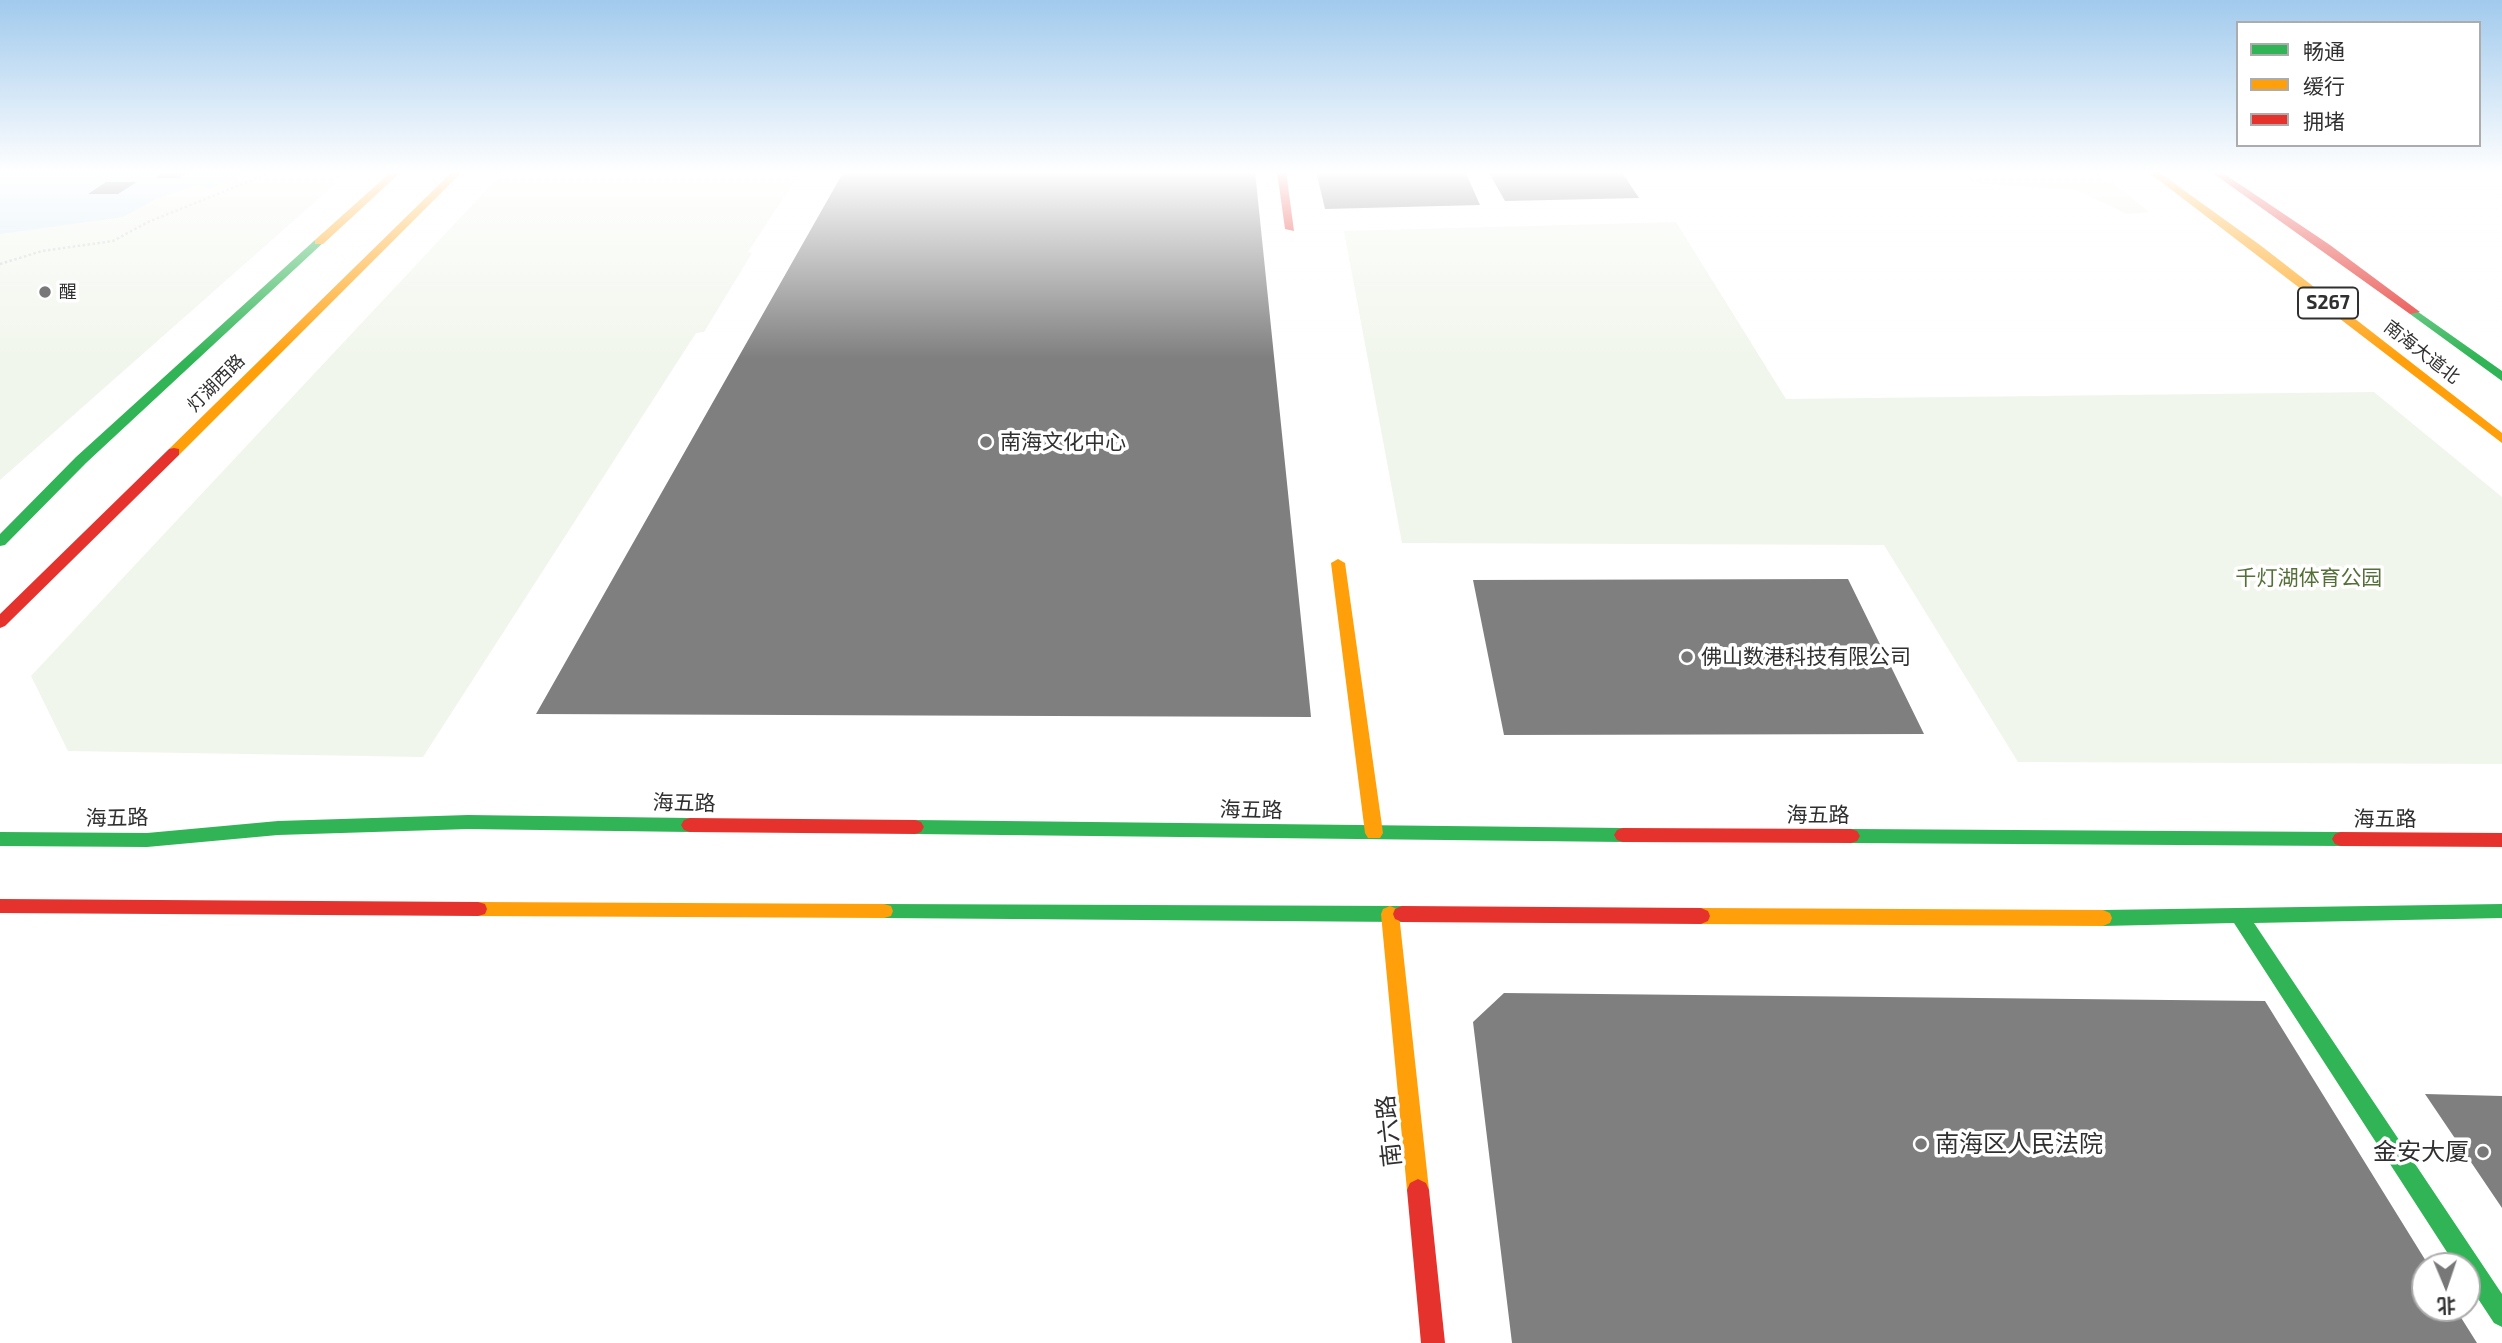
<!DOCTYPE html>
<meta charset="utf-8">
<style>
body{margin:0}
#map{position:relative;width:2502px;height:1343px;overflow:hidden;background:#fff;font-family:"Exo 2","Noto Sans SC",sans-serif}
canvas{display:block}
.legend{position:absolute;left:2236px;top:21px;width:245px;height:126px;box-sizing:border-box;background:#fff;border:2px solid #acacac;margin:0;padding:9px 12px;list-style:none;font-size:21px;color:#303030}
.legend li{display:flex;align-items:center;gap:14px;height:35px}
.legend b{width:35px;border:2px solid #acacac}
.north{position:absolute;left:2411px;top:1252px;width:70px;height:70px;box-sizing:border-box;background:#fff;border:2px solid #acacac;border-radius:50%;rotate:178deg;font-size:19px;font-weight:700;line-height:28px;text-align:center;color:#303030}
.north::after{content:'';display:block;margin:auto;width:24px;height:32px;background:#787878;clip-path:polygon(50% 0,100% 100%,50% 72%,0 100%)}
</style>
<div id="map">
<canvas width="2502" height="1343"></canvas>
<ul class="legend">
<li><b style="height:9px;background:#30b455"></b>畅通</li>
<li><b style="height:9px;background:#ff9f0a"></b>缓行</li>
<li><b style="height:9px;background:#e5322d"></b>拥堵</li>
</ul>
<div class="north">北</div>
</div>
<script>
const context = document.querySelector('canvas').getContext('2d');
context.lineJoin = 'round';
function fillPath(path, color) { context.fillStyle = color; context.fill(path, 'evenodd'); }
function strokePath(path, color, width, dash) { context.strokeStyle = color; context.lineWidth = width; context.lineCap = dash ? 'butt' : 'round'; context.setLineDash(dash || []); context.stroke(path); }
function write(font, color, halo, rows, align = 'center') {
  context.font = font + ' "Exo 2","Noto Sans SC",sans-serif'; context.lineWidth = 7; context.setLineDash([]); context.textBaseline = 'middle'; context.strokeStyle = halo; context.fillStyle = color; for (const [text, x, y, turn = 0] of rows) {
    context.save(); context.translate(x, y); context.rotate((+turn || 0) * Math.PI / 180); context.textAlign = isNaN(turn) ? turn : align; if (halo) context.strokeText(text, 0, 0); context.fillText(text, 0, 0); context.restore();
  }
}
const green = new Path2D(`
 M 0,171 L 350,171 L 0,480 Z
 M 504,171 L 801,171 L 748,252 L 752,253 L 704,332 L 696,333 L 423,757 L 68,751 L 31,676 Z
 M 1962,171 L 2099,171 L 2149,212 L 2127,214 L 2076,190 L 1973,183 Z
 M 1676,222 L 1786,399 L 2374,392 L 2502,497 L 2502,764 L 2018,762 L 1884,545 L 1402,543 L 1344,231 Z`);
const water = new Path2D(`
 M 0,171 L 251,171 L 210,189 L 199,185 L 158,198 L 123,217 L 0,234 Z`);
const building = new Path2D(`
 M 165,171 L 189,171 L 179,178 L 155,178 Z
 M 844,171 L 1255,171 L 1311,717 L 536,714 Z
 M 1316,171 L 1465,171 L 1480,205 L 1325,209 Z
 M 1488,171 L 1621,171 L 1639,198 L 1505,201 Z
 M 106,182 L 137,182 L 118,194 L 88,194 Z
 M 1848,579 L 1924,734 L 1504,735 L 1473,580 Z
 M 1504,993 L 2265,1001 L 2429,1266 L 2425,1266 L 2425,1308 L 2455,1308 L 2477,1343 L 1512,1343 L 1473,1022 Z
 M 2425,1094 L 2502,1096 L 2502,1208 Z`);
const path = new Path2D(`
 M 0,264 L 42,251 L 113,241 L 148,222 L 275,171`);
const fast = new Path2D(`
 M 315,240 L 324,242 L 86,463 L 5,545 L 0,546 L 0,534 L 76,457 Z
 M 2414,309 L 2502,371 L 2502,381 L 2410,314 L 2410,310 Z
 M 468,815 L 690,818 L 696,820 L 699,825 L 696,830 L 690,832 L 468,829 L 278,835 L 147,847 L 0,846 L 0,832 L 147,833 L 278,821 Z
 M 915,820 L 1623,828 L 1629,830 L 1632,835 L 1629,840 L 1623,842 L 915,834 L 909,832 L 906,827 L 909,822 Z
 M 1851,829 L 2341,832 L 2347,834 L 2350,839 L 2347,844 L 2341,846 L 1851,843 L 1845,841 L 1842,836 L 1845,831 Z
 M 884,904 L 1402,906 L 1409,909 L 1411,914 L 1409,919 L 1402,922 L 884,918 L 877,916 L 875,911 L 877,906 Z
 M 2502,904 L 2502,918 L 2254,923 L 2502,1294 L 2502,1327 L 2494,1323 L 2467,1282 L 2467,1266 L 2456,1266 L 2234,923 L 2103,926 L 2096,923 L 2094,918 L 2096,913 L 2103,910 Z`);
const slow = new Path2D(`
 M 392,171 L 402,171 L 323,244 L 315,244 L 315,240 Z
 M 453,171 L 463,171 L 179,455 L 169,455 L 169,449 Z
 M 2147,171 L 2157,171 L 2260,245 L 2502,433 L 2502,443 Z
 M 1338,559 L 1345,563 L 1383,833 L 1380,838 L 1368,838 L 1365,833 L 1331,563 Z
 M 478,902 L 884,904 L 891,906 L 893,911 L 891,916 L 884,918 L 478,916 L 471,914 L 469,909 L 471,904 Z
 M 1390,906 L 1397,909 L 1399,914 L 1429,1190 L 1426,1197 L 1418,1201 L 1410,1197 L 1407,1190 L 1381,914 L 1383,909 Z
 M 1701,908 L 2103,910 L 2110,913 L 2112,918 L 2110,923 L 2103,926 L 1701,924 L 1694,921 L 1692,916 L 1694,911 Z`);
const jam = new Path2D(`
 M 1277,171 L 1286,171 L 1294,231 L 1285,229 Z
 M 2210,171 L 2220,171 L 2330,245 L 2420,312 L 2410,314 Z
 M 174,448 L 179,449 L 179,455 L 5,626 L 0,628 L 0,614 L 169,449 Z
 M 690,818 L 915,820 L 921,822 L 924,827 L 921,832 L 915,834 L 690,832 L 684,830 L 681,825 L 684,820 Z
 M 1623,828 L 1851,829 L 1857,831 L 1860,836 L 1857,841 L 1851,843 L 1623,842 L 1617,840 L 1614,835 L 1617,830 Z
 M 2341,832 L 2502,833 L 2502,847 L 2341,846 L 2335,844 L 2332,839 L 2335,834 Z
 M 0,899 L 478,902 L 485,904 L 487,909 L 485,914 L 478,916 L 0,913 Z
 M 1402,906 L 1701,908 L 1708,911 L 1710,916 L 1708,921 L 1701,924 L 1402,922 L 1395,919 L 1393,914 L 1395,909 Z
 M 1418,1179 L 1426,1183 L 1429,1190 L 1445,1343 L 1421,1343 L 1407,1190 L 1410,1183 Z`);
const markers = [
 [45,292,7,"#787878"],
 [986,442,7,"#787878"],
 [1687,657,7,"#787878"],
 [1921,1144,7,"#787878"],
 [2483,1152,7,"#787878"]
];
const farPoinames = [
 ["醒",59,292]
];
const farStreetnames = [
 ["南海大道北",2422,352,38],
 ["灯湖西路",216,383,-45]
];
const shields = [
 [2328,303,60]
];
const shieldNames = [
 ["S267",2328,303]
];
const poiNames = [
 ["南海文化中心",1000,442],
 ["佛山数港科技有限公司",1701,657]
];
const parkNames = [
 ["千灯湖体育公园",2309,578]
];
const streetNames = [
 ["海五路",684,803,1],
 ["海五路",1251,810,1],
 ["海五路",1818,815],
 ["海五路",117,818,-1],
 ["海五路",2385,819]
];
const nearStreetnames = [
 ["南六路",1389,1131,-96]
];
const nearPoinames = [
 ["南海区人民法院",1935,1144],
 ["金安大厦",2469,1152,"right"]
];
fillPath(green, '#f1f6ec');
fillPath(water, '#d8eaf4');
fillPath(building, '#7f7f7f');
strokePath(path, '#d4d4d4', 2.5, [2.5, 2.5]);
fillPath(fast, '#30b455');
fillPath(slow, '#ff9f0a');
fillPath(jam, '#e5322d');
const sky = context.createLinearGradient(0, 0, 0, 359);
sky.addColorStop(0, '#a1caed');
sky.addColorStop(0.48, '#fff');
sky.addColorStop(1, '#ffffff00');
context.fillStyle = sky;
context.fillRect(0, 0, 2502, 359);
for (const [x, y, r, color] of markers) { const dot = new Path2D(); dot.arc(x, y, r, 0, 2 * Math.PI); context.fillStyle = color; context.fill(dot); strokePath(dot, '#fff', 2.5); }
write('18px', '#303030', '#fff', farPoinames, 'left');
write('18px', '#303030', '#fff', farStreetnames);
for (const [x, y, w] of shields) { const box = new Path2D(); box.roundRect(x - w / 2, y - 15.5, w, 31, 5); context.fillStyle = '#fff'; context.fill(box); strokePath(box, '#303030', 2); }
write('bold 19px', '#303030', null, shieldNames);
write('21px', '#303030', '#fff', poiNames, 'left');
write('21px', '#547038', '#fff', parkNames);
write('21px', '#303030', '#fff', streetNames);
write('24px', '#303030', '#fff', nearStreetnames);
write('24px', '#303030', '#fff', nearPoinames, 'left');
</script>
